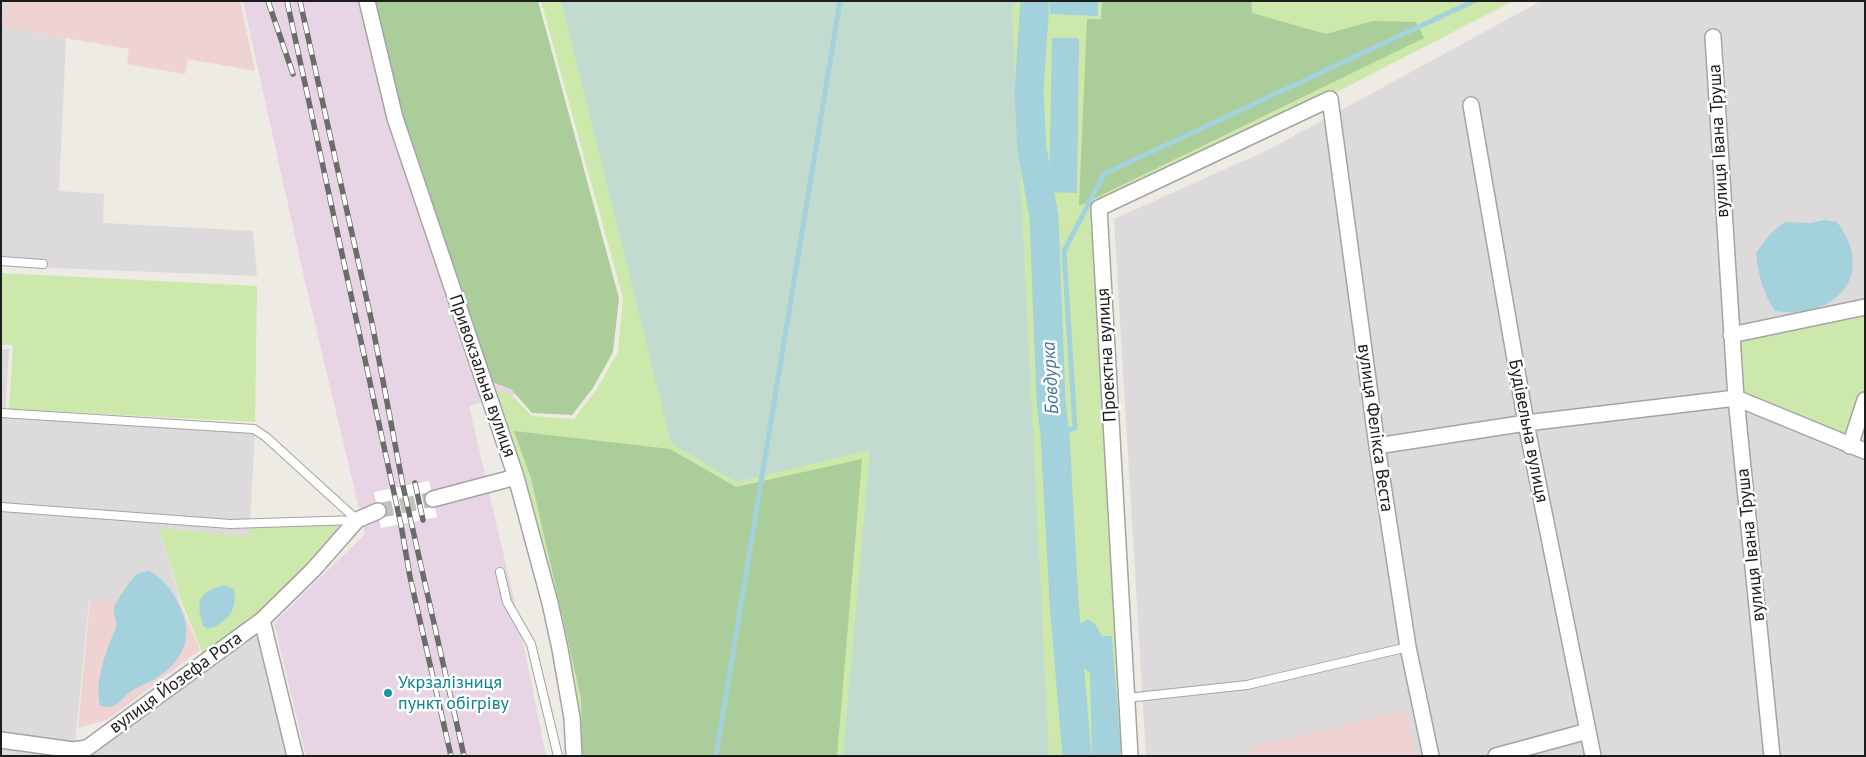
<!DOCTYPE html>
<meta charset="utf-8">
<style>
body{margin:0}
#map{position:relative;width:1866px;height:757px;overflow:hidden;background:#eeeae4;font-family:"PT Sans",sans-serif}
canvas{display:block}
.frame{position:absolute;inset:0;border:2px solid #1d1d1d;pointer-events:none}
</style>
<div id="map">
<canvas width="1866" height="757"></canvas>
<div class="frame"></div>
</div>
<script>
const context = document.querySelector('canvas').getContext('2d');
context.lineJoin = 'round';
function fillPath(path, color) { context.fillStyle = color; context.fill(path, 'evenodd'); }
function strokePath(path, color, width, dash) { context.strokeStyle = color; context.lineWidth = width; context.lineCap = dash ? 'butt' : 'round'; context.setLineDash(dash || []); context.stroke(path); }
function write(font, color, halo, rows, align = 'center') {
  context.font = font + ' "PT Sans",sans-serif'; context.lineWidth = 5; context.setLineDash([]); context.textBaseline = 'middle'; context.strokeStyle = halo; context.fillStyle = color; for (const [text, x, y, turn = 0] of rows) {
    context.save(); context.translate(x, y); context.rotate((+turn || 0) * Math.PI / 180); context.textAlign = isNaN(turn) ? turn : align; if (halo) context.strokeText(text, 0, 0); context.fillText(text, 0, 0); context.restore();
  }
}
const residential = new Path2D(`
 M 1,1 L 8,1 L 4,27 L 66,38 L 59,191 L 104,194 L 103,223 L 253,231 L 257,276 L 1,266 Z
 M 1541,1 L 1865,1 L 1865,756 L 1146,756 L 1114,219 L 1270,149 Z
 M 1,349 L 9,349 L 5,418 L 255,432 L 249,537 L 159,528 L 180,600 L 89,600 L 74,754 L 214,663 L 258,632 L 288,756 L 1,756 Z`);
const commercial = new Path2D(`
 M 8,1 L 240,1 L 255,71 L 188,59 L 185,74 L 127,64 L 129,49 L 3,27 Z
 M 90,600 L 179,600 L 200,650 L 107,720 L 78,728 Z
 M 1407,710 L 1416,756 L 1251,756 L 1251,747 Z`);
const industrial = new Path2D(`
 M 243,1 L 486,1 L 577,379 L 469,406 L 518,617 L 546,756 L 306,756 L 274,623 L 365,534 L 304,277 Z`);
const grass = new Path2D(`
 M 541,1 L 1513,1 L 1329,96 L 1095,208 L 1124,756 L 578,756 L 523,475 L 494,389 L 510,394 L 532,416 L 574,419 L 597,389 L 618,352 L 623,298 Z
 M 1,273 L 257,286 L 255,422 L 9,409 L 13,345 L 1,345 Z
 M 1865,312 L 1865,385 L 1848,439 L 1739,394 L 1735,338 Z
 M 357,520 L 313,570 L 205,660 L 181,600 L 159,528 L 248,537 L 250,523 Z`);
const forest = new Path2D(`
 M 373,1 L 538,1 L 619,298 L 613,352 L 593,388 L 572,415 L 532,413 L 511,389 L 492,382 L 401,116 Z
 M 1102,1 L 1251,1 L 1252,13 L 1326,34 L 1373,21 L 1416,22 L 1424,38 L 1079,206 L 1087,19 L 1101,19 Z
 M 514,431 L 670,449 L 736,487 L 862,459 L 837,756 L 582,756 L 581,698 L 531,478 Z`);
const wetland = new Path2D(`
 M 561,1 L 1013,1 L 1012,12 L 1049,756 L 843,756 L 870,450 L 736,482 L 671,443 Z`);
const water = new Path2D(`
 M 1050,1 L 1098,1 L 1098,16 L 1050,14 Z
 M 1052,38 L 1079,38 L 1077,193 L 1049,192 Z
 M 1825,220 L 1837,222 C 1863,256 1858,296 1813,309 C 1808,310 1803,312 1798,312 C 1791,313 1783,312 1775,311 C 1763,294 1758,273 1756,253 L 1771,233 L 1785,222 L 1810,223 Z
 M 149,571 C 164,579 172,590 179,605 C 195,636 184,661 155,679 C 149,683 141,685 135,689 C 121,696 117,713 100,705 C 94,682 106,651 115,630 C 118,623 113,615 114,608 C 115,602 130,581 135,576 C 139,572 144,572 149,571 Z
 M 224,585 L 234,589 C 238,610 227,623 208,629 L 203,626 C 196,600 197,593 224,585 Z
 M 1088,619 L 1095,624 L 1102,636 L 1112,636 L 1121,752 L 1119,756 L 1092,756 L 1090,673 L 1084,668 L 1080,624 Z`);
const pier = new Path2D(`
 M 429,481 L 437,517 L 381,528 L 374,492 Z`);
const stream = new Path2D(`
 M 1055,435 L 1075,428 L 1064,251 L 1104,174 L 1474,1
 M 716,756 L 840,1`);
const river = new Path2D(`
 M 1035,1 L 1029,92 L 1032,149 L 1044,217 L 1051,401 L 1055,435 L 1064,602 L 1077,756`);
const streetTunnel = new Path2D(`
 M 378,511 L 433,499`);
const lane = new Path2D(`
 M 1,261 L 43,264
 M 1,413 L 254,429 L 266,437 L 357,520
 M 1,507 L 230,524 L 356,520
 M 500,572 L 507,602 L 531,644 L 558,756
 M 1127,698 L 1247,685 L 1408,647`);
const street = new Path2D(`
 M 367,1 L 395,118 L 516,477 L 550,603 L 560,649 L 572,718 L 574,756
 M 1713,37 L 1736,398 L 1772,756
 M 1471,105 L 1526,423 L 1593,756
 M 1731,335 L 1865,307
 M 1377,446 L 1526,423 L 1736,398 L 1865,451
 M 1850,446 L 1865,400
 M 433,499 L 516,477
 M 262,620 L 295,756
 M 1,740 L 73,750 L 87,748 L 262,620 L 313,570 L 357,520 L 378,511
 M 1130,756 L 1099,208 L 1330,99 L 1377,446 L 1408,647 L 1431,756
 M 1496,756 L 1588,731`);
const rail = new Path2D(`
 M 268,1 L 293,74
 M 287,1 L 401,525 L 410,577 L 451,756
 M 300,1 L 372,323 L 403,486 L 464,756
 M 415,483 L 423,520`);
const markers = [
 [388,693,5,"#0f9aa8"]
];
const streetNames = [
 ["вулиця Івана Труша",1719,141,-93],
 ["Проектна вулиця",1107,355,-93],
 ["Привокзальна вулиця",482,376,71],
 ["вулиця Фелікса Веста",1375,428,82],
 ["Будівельна вулиця",1528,431,79],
 ["вулиця Івана Труша",1751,545,-96],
 ["вулиця Йозефа Рота",176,683,-36]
];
const cultureNames = [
 ["Укрзалізниця",398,683],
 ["пункт обігріву",398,704]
];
const waterNames = [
 ["Бовдурка",1051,378,-93]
];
fillPath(residential, '#dcdadb');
fillPath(commercial, '#efd3d3');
fillPath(industrial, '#e7d5e5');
fillPath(grass, '#cce8aa');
fillPath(forest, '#abcd99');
fillPath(wetland, '#c1dcce');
fillPath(water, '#a4d2dc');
fillPath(pier, '#fff');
strokePath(stream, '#a4d2dc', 5);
strokePath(river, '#a4d2dc', 29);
strokePath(streetTunnel, '#c4c1bc', 15, [15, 8]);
strokePath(lane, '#a4a4a4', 10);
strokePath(street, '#a4a4a4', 18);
strokePath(lane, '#fff', 8);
strokePath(street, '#fff', 15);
strokePath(rail, '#6b6b6b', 5.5);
strokePath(rail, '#fff', 4, [11]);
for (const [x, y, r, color] of markers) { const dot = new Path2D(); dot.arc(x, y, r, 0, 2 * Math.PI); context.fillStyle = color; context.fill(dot); strokePath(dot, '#fff', 2); }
write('18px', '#1d1d1d', '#fff', streetNames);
write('18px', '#0d838f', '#fff', cultureNames, 'left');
write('italic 19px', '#487ba4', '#fff', waterNames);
</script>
